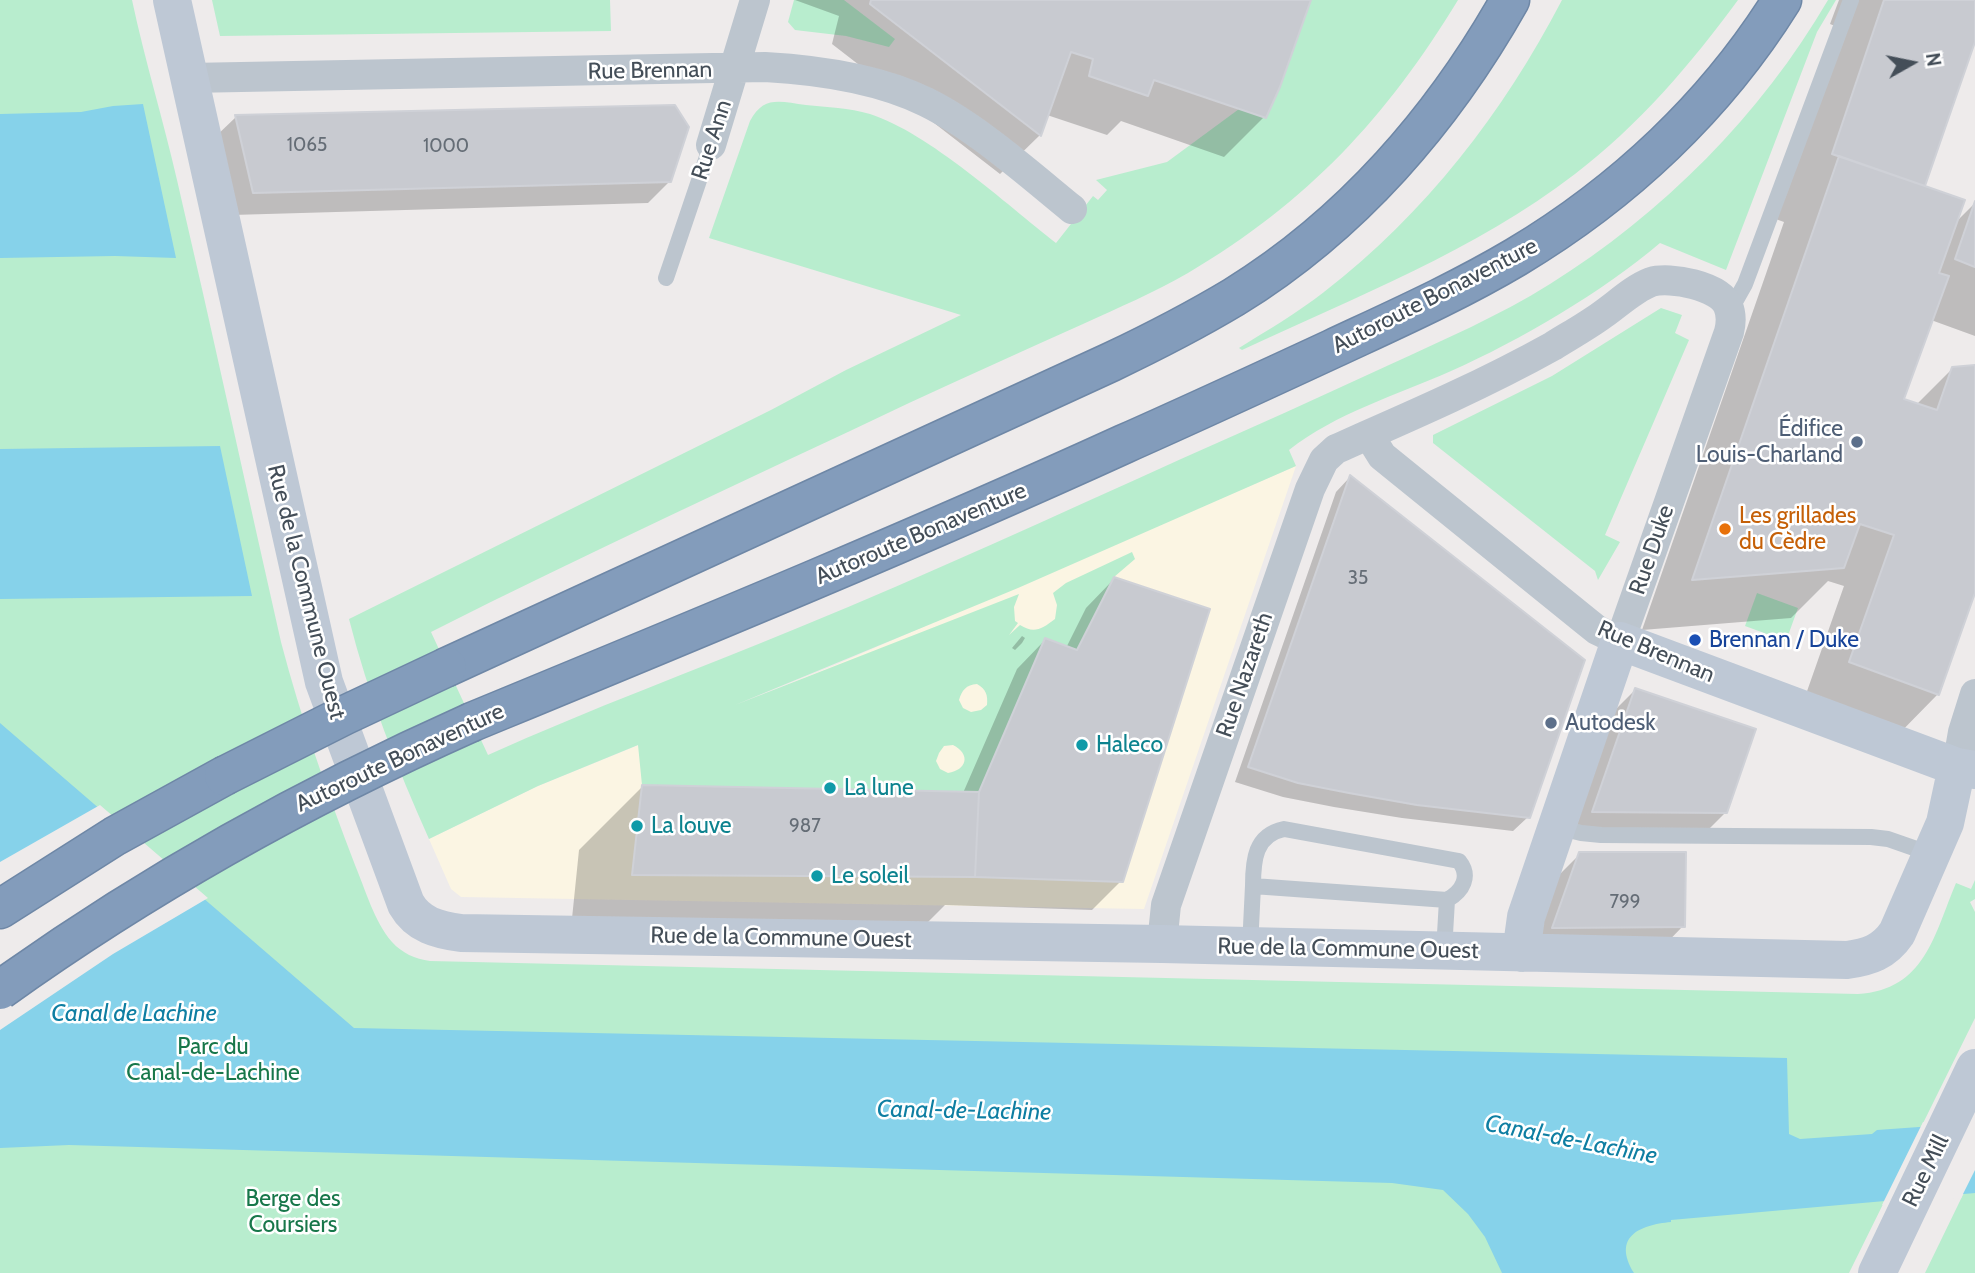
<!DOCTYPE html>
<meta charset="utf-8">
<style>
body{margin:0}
#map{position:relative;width:1975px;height:1273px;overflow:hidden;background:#eeebeb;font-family:Cabin,sans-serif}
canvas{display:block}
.north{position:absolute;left:1877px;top:28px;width:70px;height:70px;-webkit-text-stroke:5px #fff;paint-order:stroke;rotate:81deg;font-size:19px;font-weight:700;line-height:28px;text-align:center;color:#444e58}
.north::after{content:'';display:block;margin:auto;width:24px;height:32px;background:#444e58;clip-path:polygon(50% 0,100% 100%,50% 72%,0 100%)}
</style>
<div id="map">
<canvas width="1975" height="1273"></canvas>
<div class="north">N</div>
</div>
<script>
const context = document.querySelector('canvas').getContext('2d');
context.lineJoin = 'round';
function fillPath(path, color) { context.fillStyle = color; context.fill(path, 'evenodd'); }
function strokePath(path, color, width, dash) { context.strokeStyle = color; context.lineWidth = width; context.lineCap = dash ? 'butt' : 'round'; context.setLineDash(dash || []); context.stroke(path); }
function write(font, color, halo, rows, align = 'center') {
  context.font = font + ' Cabin,sans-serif'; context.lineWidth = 5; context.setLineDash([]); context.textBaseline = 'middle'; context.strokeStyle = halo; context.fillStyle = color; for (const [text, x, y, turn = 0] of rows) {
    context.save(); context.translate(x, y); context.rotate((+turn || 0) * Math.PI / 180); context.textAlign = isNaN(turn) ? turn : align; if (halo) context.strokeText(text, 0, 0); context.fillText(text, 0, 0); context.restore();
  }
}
const commercial = new Path2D(`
 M 1296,466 L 1144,909 L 461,897 L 451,889 L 429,839 L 538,786 L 835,665 Z`);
const green = new Path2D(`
 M 0,0 L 132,0 C 145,61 163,119 177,180 C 213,334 246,488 281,642 C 301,718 327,792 355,865 C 366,891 374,921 392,942 C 402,953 415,959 430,961 L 1858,994 C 1925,990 1934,935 1956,883 L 1971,889 L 1975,880 L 1975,899 L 1970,902 L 1975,912 L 1975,1018 L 1849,1273 L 0,1273 Z
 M 212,0 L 610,0 L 611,31 L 220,36 Z
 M 794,0 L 844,0 L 895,39 L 889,47 L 846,36 L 795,30 L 788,22 Z
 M 1311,0 L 1458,0 C 1386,118 1308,202 1188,273 C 1155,292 1118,308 1083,324 C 1025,350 967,376 909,403 C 749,479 589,552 431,632 L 488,755 C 590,709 696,670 800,627 C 929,574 1055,516 1181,459 C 1251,428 1320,397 1389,365 C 1443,340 1499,316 1550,284 C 1662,214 1761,115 1828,0 L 1836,0 L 1817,32 L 1726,270 L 1660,243 C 1604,291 1519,341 1451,371 C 1397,395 1336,413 1289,450 L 1296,466 L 1018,588 L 735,705 L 1019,594 L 1014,607 L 1015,621 L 1018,623 L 1009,635 L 1020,625 C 1034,634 1042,629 1055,619 L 1057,605 L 1053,593 L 1066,583 L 1132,552 L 1135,559 L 1114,577 L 1077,650 L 1045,639 L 979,792 L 642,785 L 638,745 L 538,786 L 429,839 C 397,767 368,695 349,619 L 771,410 L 846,370 L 961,315 L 709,238 L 750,121 C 764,95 780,102 806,105 C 827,107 849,108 870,114 C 929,133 1006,204 1056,243 L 1093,196 L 1098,200 L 1107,190 L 1096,180 L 1167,162 L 1239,109 L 1266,117 L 1280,87 ZM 977,684 C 986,689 988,695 987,705 L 981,710 L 971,712 L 963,708 L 959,700 C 962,690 966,685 977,684 ZM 953,745 C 971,754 967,770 948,773 L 940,769 L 936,761 L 939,753 L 944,746 Z
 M 1562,0 L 1738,0 C 1692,63 1638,126 1575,174 C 1475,251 1355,297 1242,350 L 1239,348 C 1268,330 1297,313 1324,292 C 1426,213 1503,113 1562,0 Z
 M 1661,308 L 1682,315 L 1675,333 L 1689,340 L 1605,535 L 1620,542 L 1598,580 L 1595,571 L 1433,443 L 1433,435 L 1552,376 Z
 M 1757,593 L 1798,608 L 1786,641 L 1745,626 Z
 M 1975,1170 L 1975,1273 L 1925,1273 Z`);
const water = new Path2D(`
 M 143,104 L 176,258 L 115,256 L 0,258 L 0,114 L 81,112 L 113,106 Z
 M 220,446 L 252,596 L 0,599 L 0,449 Z
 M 0,723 L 354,1028 L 1787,1058 L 1789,1134 L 1800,1139 L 1872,1134 L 1877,1130 L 1975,1123 L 1975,1193 L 1671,1220 L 1671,1222 C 1639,1225 1612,1237 1634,1273 L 1502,1273 L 1485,1237 L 1468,1214 L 1443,1190 L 1392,1183 L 69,1145 L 0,1148 Z`);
const pier = new Path2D(`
 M 100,805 L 208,898 L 113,954 L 0,1030 L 0,862 Z
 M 1975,1119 L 1975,1170 L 1961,1198 L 1882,1205 L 1923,1122 Z`);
const shadow = new Path2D(`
 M 795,0 L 1309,0 L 1264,117 L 1224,157 L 1121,121 L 1107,135 L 1047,115 L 1040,135 L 1000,174 L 832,44 L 839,16 Z
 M 1839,0 L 1975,0 L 1975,36 L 1923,187 L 1955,223 L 1975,203 L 1975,336 L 1931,320 L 1902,400 L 1916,405 L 1953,368 L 1975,367 L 1975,588 L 1938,694 L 1887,746 L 1799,714 L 1844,586 L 1828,581 L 1791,618 L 1642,630 L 1784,222 L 1770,217 L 1835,26 L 1830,24 Z
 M 236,117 L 670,181 L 648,203 L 232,215 L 214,138 Z
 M 1350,477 L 1528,817 L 1513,831 L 1402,818 L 1334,807 L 1283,797 L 1235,782 L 1336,492 Z
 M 1114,579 L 1121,881 L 1092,910 L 945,905 L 910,940 L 570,938 L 579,850 L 642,787 L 963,793 L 1017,669 L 1045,640 L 1066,648 L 1086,608 Z
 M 1022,636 L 1025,638 L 1022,643 L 1015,650 L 1012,648 Z
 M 1635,690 L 1726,812 L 1704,834 L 1571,833 L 1613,712 Z
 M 1580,854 L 1683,926 L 1655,955 L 1525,956 L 1551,883 Z`);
const building = new Path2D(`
 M 871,0 L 1311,0 L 1280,87 L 1266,118 L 1154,80 L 1148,96 L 1089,76 L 1093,59 L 1071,52 L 1041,136 L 870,4 Z
 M 1884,0 L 1975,0 L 1975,42 L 1925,186 L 1832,154 Z
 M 675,105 L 689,127 L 671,182 L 253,193 L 235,115 Z
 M 1839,156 L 1965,200 L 1939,273 L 1949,276 L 1904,399 L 1937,410 L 1952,367 L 1975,365 L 1975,593 L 1939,695 L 1849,662 L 1894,535 L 1860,524 L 1844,568 L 1692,580 Z
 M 1975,201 L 1975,267 L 1955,259 Z
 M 1350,475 L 1585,660 L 1530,818 L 1417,805 L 1349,793 L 1298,783 L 1248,767 Z
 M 1114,577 L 1210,609 L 1123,882 L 975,877 L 979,792 L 1045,638 L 1077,650 Z
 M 1635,688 L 1756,729 L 1727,813 L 1592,812 Z
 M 642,785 L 979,792 L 975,877 L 632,875 Z
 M 1579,852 L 1686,852 L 1685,927 L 1552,928 Z`);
const lane = new Path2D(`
 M 666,278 L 711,145
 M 1729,307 L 1736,300 L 1745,284 L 1851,0
 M 1557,827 L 1581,833 L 1601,835 L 1871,837 L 1888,839 L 1931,854
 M 1253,886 C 1253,860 1255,835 1284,829 L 1459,861 C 1471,876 1463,891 1447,900
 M 1250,947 L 1253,886 L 1447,900 L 1444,951`);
const street = new Path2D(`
 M 189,78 L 765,67 C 819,70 877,78 926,102 C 975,126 1029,174 1072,209
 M 711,145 L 755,0
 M 1957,767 L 1963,732 L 1975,694
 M 1162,944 L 1166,905 L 1310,489 L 1324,460 L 1336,449 C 1409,417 1483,385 1553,346 C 1569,336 1587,326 1602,315 C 1618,304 1633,289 1651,282 C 1670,276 1720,286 1728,306 C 1732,315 1731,324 1729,332 L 1620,641 L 1597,630 L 1587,622 L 1382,456 L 1369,435`);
const secondary = new Path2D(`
 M 172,0 L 324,682 L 406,904 C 418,925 438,930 461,933 L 1162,944 L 1847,960 C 1869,957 1884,952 1897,933 L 1945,823 L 1957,767
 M 1521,953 L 1526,917 L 1620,641 L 1957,767 L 1975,770
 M 1877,1273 L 1975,1068`);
const highway = new Path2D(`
 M 447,667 L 1111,362 C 1153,342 1194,321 1234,297 C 1351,225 1443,119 1510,0
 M 472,722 C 690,632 909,542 1124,444 C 1194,413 1263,381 1332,349 C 1394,320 1457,292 1516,257 C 1623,193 1716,106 1782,0
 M 0,909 L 115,836 L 224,776`);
const highwayBridge = new Path2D(`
 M 224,776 L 345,715 L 447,667
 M 0,990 C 148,884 306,796 472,722`);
const markers = [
 [1857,442,7,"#5c6f8a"],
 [1725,529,7,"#e8710a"],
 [1695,640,7,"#1a4fb4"],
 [1551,723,7,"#5c6f8a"],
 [1082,745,7,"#0f9aa8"],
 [830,788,7,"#0f9aa8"],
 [637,826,7,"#0f9aa8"],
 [817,876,7,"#0f9aa8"]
];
const numberNames = [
 ["1065",307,145],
 ["1000",446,146],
 ["35",1358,578],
 ["987",805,826],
 ["799",1625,902]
];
const streetNames = [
 ["Rue Brennan",650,71,-1],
 ["Rue Ann",712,140,-72],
 ["Autoroute Bonaventure",1435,296,-27],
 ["Autoroute Bonaventure",921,534,-23],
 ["Rue Duke",1652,550,-71],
 ["Rue de la Commune Ouest",306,592,76],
 ["Rue Brennan",1656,652,23],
 ["Rue Nazareth",1245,675,-71],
 ["Autoroute Bonaventure",400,758,-25],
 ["Rue de la Commune Ouest",781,938,1],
 ["Rue de la Commune Ouest",1348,949,1],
 ["Rue Mill",1926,1171,-64]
];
const serviceNames = [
 ["Édifice",1843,429],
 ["Louis-Charland",1843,455],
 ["Autodesk",1565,723,"left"]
];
const foodNames = [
 ["Les grillades",1739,516],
 ["du Cèdre",1739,542]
];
const transitNames = [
 ["Brennan / Duke",1709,640]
];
const cultureNames = [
 ["Haleco",1096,745],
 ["La lune",844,788],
 ["La louve",651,826],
 ["Le soleil",831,876]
];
const parkNames = [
 ["Parc du",213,1047],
 ["Canal-de-Lachine",213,1073],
 ["Berge des",293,1199],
 ["Coursiers",293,1225]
];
const waterNames = [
 ["Canal de Lachine",134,1014],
 ["Canal-de-Lachine",964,1111,1],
 ["Canal-de-Lachine",1571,1140,11]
];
fillPath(commercial, '#fbf5e3');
fillPath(green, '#b8edce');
fillPath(water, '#86d2ea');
fillPath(pier, '#eeebeb');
fillPath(shadow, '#0003');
fillPath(building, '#c8cad0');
strokePath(building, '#cfd1d7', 2);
strokePath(highway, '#6e87a6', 41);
strokePath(lane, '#bcc5ce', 16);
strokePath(street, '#bcc5ce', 30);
strokePath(secondary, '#bec8d5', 38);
strokePath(highway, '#839cbb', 38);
strokePath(highwayBridge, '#6e87a6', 41, []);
strokePath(highwayBridge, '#839cbb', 38);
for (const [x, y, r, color] of markers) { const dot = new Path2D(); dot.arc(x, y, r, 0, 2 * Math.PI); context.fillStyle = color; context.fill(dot); strokePath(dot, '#fff', 2.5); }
write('19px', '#656d76', null, numberNames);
write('23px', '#444e58', '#fff', streetNames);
write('23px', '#4e5e75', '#fff', serviceNames, 'right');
write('23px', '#c56008', '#fff', foodNames, 'left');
write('23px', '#164399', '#fff', transitNames, 'left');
write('23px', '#0d838f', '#fff', cultureNames, 'left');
write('23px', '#17774a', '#fff', parkNames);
write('italic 24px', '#0e7ea2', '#fff', waterNames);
</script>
